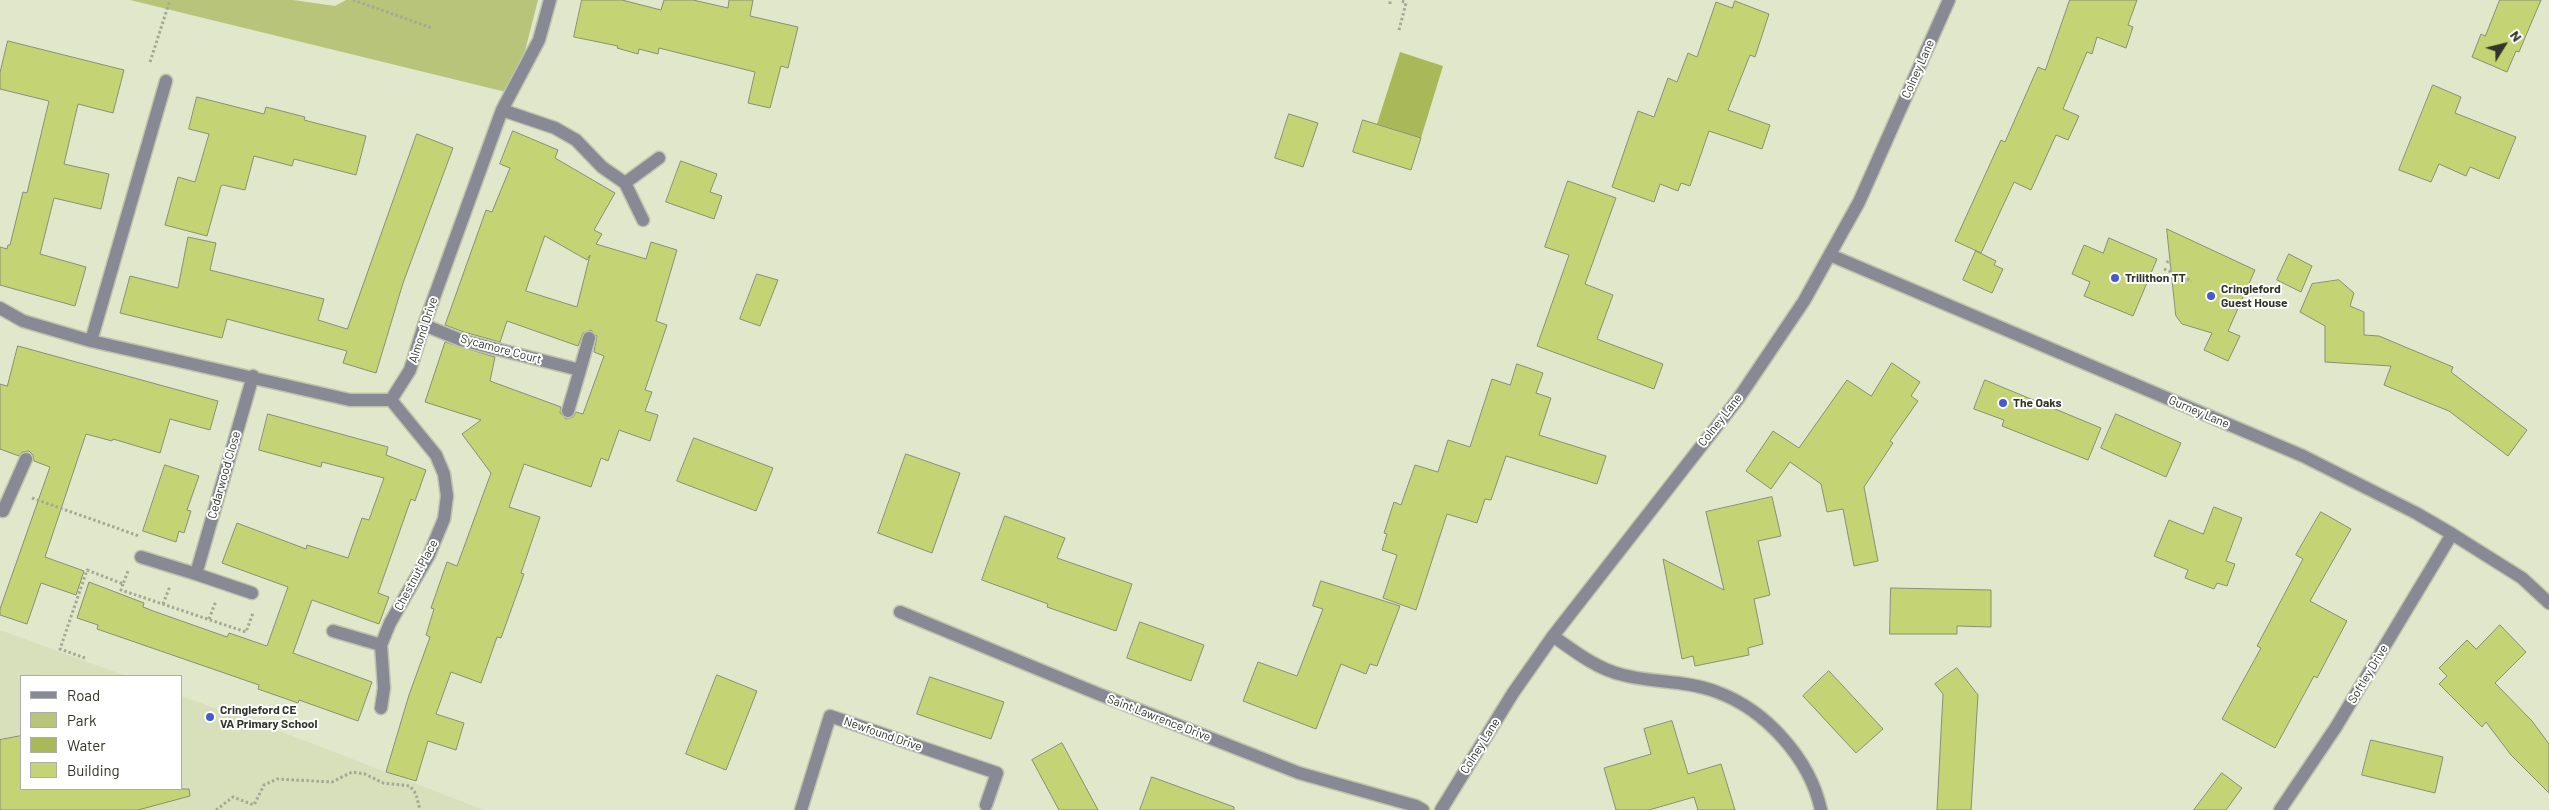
<!DOCTYPE html>
<style>
body{margin:0}
#map{position:relative;width:2549px;height:810px;overflow:hidden;background:#e1e7cb;font-family:Barlow,sans-serif}
canvas{display:block}
.legend{position:absolute;left:20px;top:675px;width:162px;height:115px;box-sizing:border-box;background:#fff;border:1px solid #adaea9;margin:0;padding:6px 9px;list-style:none;font-size:15px;color:#313429}
.legend li{display:flex;align-items:center;gap:10px;height:25px}
.legend b{width:25px;border:1px solid #adaea9}
.north{position:absolute;left:2479px;top:20px;width:50px;height:50px;-webkit-text-stroke:4px #fff;paint-order:stroke;rotate:54deg;font-size:14px;font-weight:700;line-height:20px;text-align:center;color:#313429}
.north::after{content:'';display:block;margin:auto;width:18px;height:22px;background:#313429;clip-path:polygon(50% 0,100% 100%,50% 72%,0 100%)}
</style>
<div id="map">
<canvas width="2549" height="810"></canvas>
<ul class="legend">
<li><b style="height:6px;background:#878a95"></b>Road</li>
<li><b style="height:14px;background:#b8c47a"></b>Park</li>
<li><b style="height:14px;background:#a9b859"></b>Water</li>
<li><b style="height:14px;background:#c4d374"></b>Building</li>
</ul>
<div class="north">N</div>
</div>
<script>
const context = document.querySelector('canvas').getContext('2d');
context.lineJoin = 'round';
function fillPath(path, color) { context.fillStyle = color; context.fill(path, 'evenodd'); }
function strokePath(path, color, width, dash) { context.strokeStyle = color; context.lineWidth = width; context.lineCap = dash ? 'butt' : 'round'; context.setLineDash(dash || []); context.stroke(path); }
function write(font, color, halo, rows, align = 'center') {
  context.font = font + ' Barlow,sans-serif'; context.lineWidth = 4; context.setLineDash([]); context.textBaseline = 'middle'; context.strokeStyle = halo; context.fillStyle = color; for (const [text, x, y, turn = 0] of rows) {
    context.save(); context.translate(x, y); context.rotate((+turn || 0) * Math.PI / 180); context.textAlign = isNaN(turn) ? turn : align; if (halo) context.strokeText(text, 0, 0); context.fillText(text, 0, 0); context.restore();
  }
}
const built = new Path2D(`
 M 0,630 L 126,676 L 21,676 L 21,789 L 181,789 L 181,696 L 298,738 L 484,810 L 0,810 Z`);
const green = new Path2D(`
 M 130,0 L 293,0 L 335,6 L 346,0 L 538,0 L 514,94 Z`);
const water = new Path2D(`
 M 1400,52 L 1443,66 L 1421,138 L 1377,124 Z`);
const building = new Path2D(`
 M 582,0 L 622,0 L 661,10 L 664,0 L 693,0 L 728,8 L 729,0 L 753,0 L 750,16 L 798,27 L 788,68 L 781,66 L 770,108 L 748,103 L 755,72 L 659,48 L 658,54 L 639,49 L 638,54 L 617,48 L 618,46 L 574,37 Z
 M 2070,0 L 2137,0 L 2128,25 L 2133,27 L 2126,48 L 2097,37 L 2092,54 L 2087,52 L 2063,109 L 2079,116 L 2068,140 L 2056,135 L 2031,190 L 2014,182 L 1981,253 L 1955,241 L 2001,140 L 2005,142 L 2038,67 L 2045,70 Z
 M 2500,0 L 2541,0 L 2519,52 L 2516,51 L 2507,72 L 2472,57 L 2481,34 L 2485,36 Z
 M 1735,1 L 1769,14 L 1755,57 L 1750,55 L 1728,110 L 1770,125 L 1762,149 L 1709,131 L 1690,186 L 1681,183 L 1678,191 L 1660,184 L 1654,202 L 1612,187 L 1638,111 L 1654,117 L 1668,78 L 1677,82 L 1688,53 L 1697,57 L 1716,2 L 1732,8 Z
 M 8,41 L 124,70 L 113,113 L 78,104 L 64,164 L 109,174 L 101,209 L 54,198 L 40,254 L 86,267 L 75,306 L 0,285 L 0,247 L 7,249 L 8,245 L 10,245 L 23,192 L 27,193 L 49,101 L 0,89 L 0,73 Z
 M 2433,85 L 2461,97 L 2455,113 L 2516,137 L 2499,179 L 2470,167 L 2466,176 L 2439,164 L 2431,182 L 2399,170 Z
 M 197,97 L 264,114 L 266,107 L 305,117 L 304,120 L 366,136 L 356,175 L 294,159 L 292,166 L 254,156 L 245,190 L 223,185 L 221,186 L 207,236 L 165,225 L 178,177 L 195,182 L 209,134 L 189,129 Z
 M 1289,114 L 1318,123 L 1303,167 L 1275,158 Z
 M 1363,120 L 1421,138 L 1411,170 L 1353,152 Z
 M 513,131 L 558,150 L 555,158 L 615,193 L 594,230 L 602,234 L 596,244 L 646,259 L 651,242 L 677,250 L 656,321 L 667,325 L 645,390 L 652,392 L 645,411 L 658,415 L 650,441 L 619,430 L 608,461 L 601,458 L 591,487 L 524,464 L 509,507 L 540,517 L 521,573 L 524,574 L 501,638 L 497,637 L 481,683 L 451,672 L 436,714 L 464,723 L 456,750 L 428,741 L 416,781 L 386,772 L 409,695 L 430,637 L 426,635 L 434,609 L 431,608 L 447,562 L 457,566 L 491,473 L 462,434 L 481,420 L 425,402 L 445,342 L 495,357 L 490,381 L 561,407 L 560,413 L 566,419 L 573,417 L 576,412 L 583,414 L 604,356 L 594,352 L 597,336 L 591,330 L 583,333 L 578,346 L 507,321 L 500,342 L 464,332 L 445,325 L 486,210 L 492,212 L 510,168 L 500,164 ZM 545,236 L 587,260 L 590,255 L 577,307 L 526,291 Z
 M 417,134 L 453,148 L 403,283 L 376,373 L 343,363 L 347,351 L 227,319 L 222,338 L 120,313 L 130,276 L 178,288 L 188,237 L 216,243 L 210,270 L 324,299 L 318,320 L 347,329 Z
 M 681,161 L 717,174 L 710,192 L 722,196 L 714,219 L 666,202 Z
 M 1568,181 L 1616,198 L 1585,284 L 1613,295 L 1597,339 L 1663,364 L 1654,389 L 1537,346 L 1569,255 L 1545,247 Z
 M 2167,229 L 2255,270 L 2228,331 L 2240,336 L 2228,361 L 2204,350 L 2212,333 L 2182,324 L 2176,316 Z
 M 2109,238 L 2157,259 L 2133,316 L 2084,296 L 2090,282 L 2072,274 L 2084,245 L 2103,253 Z
 M 1976,251 L 1996,261 L 1994,265 L 2003,269 L 1992,293 L 1963,280 Z
 M 2289,254 L 2312,266 L 2301,292 L 2277,280 Z
 M 757,274 L 778,280 L 760,326 L 740,319 Z
 M 2339,280 L 2354,293 L 2350,306 L 2364,312 L 2364,335 L 2379,336 L 2453,367 L 2451,372 L 2527,430 L 2508,456 L 2449,411 L 2384,385 L 2391,366 L 2325,362 L 2325,326 L 2300,312 L 2312,284 Z
 M 18,346 L 218,401 L 210,430 L 170,419 L 160,453 L 113,439 L 112,441 L 86,434 L 45,557 L 84,571 L 76,595 L 41,583 L 27,624 L 0,615 L 0,609 L 50,467 L 34,461 L 33,455 L 29,451 L 22,452 L 19,456 L 0,449 L 0,384 L 7,386 Z
 M 1892,363 L 1920,382 L 1911,396 L 1918,401 L 1890,441 L 1893,443 L 1864,487 L 1878,561 L 1854,566 L 1843,509 L 1827,512 L 1821,484 L 1790,462 L 1771,489 L 1746,471 L 1773,431 L 1799,448 L 1847,380 L 1871,396 Z
 M 1517,364 L 1543,373 L 1536,393 L 1551,398 L 1539,435 L 1606,456 L 1597,484 L 1506,456 L 1491,500 L 1485,499 L 1477,523 L 1447,514 L 1416,610 L 1383,598 L 1397,555 L 1382,550 L 1387,534 L 1384,533 L 1394,502 L 1401,505 L 1415,465 L 1438,472 L 1448,440 L 1470,447 L 1492,379 L 1510,385 Z
 M 1985,380 L 2101,428 L 2088,460 L 2002,426 L 2004,420 L 1974,409 Z
 M 268,414 L 388,447 L 386,455 L 426,470 L 415,501 L 411,499 L 378,593 L 389,597 L 379,624 L 312,600 L 293,653 L 372,682 L 358,721 L 299,700 L 298,703 L 258,689 L 259,685 L 97,629 L 98,625 L 77,618 L 89,582 L 144,603 L 143,607 L 156,612 L 227,637 L 229,633 L 267,646 L 288,587 L 222,563 L 237,523 L 306,549 L 307,545 L 348,558 L 362,518 L 369,520 L 384,478 L 322,462 L 321,467 L 259,450 Z
 M 2116,414 L 2181,443 L 2166,477 L 2101,448 Z
 M 694,438 L 773,468 L 756,511 L 677,481 Z
 M 906,454 L 960,473 L 932,553 L 878,533 Z
 M 165,465 L 199,476 L 187,510 L 191,511 L 184,533 L 179,531 L 176,542 L 143,531 Z
 M 1772,497 L 1781,536 L 1758,541 L 1770,595 L 1754,599 L 1763,644 L 1748,648 L 1749,655 L 1695,666 L 1693,656 L 1682,659 L 1663,559 L 1724,590 L 1706,512 Z
 M 2214,507 L 2242,518 L 2226,561 L 2235,564 L 2227,586 L 2217,583 L 2214,589 L 2185,578 L 2188,570 L 2154,556 L 2169,520 L 2203,534 Z
 M 2321,512 L 2351,529 L 2310,601 L 2347,621 L 2317,678 L 2314,676 L 2275,748 L 2222,719 L 2261,648 L 2257,646 L 2303,559 L 2296,555 Z
 M 1005,516 L 1065,538 L 1057,558 L 1132,584 L 1116,631 L 1047,607 L 1048,604 L 982,580 Z
 M 1321,581 L 1400,606 L 1377,666 L 1370,664 L 1366,674 L 1341,664 L 1316,729 L 1243,701 L 1258,662 L 1297,676 L 1323,609 L 1313,606 Z
 M 1891,588 L 1991,590 L 1991,627 L 1957,626 L 1957,634 L 1890,634 Z
 M 1140,622 L 1204,645 L 1191,681 L 1127,658 Z
 M 2500,625 L 2526,652 L 2495,683 L 2532,721 L 2549,744 L 2549,793 L 2511,755 L 2486,722 L 2482,727 L 2439,684 L 2447,676 L 2439,668 L 2467,640 L 2476,649 Z
 M 1957,668 L 1978,695 L 1971,810 L 1937,810 L 1943,694 L 1935,684 Z
 M 1829,671 L 1883,729 L 1856,753 L 1803,696 Z
 M 717,675 L 757,691 L 726,770 L 686,754 Z
 M 930,677 L 1004,702 L 991,739 L 917,714 Z
 M 1672,721 L 1688,774 L 1721,764 L 1735,810 L 1698,810 L 1694,797 L 1649,810 L 1616,810 L 1604,768 L 1651,754 L 1644,729 Z
 M 21,736 L 21,789 L 189,789 L 190,796 L 138,810 L 0,810 L 0,740 Z
 M 2371,740 L 2443,757 L 2435,793 L 2362,775 Z
 M 1062,743 L 1098,810 L 1059,810 L 1032,760 Z
 M 2222,773 L 2242,788 L 2226,810 L 2194,810 Z
 M 1152,777 L 1234,807 L 1234,810 L 1140,810 Z`);
const path = new Path2D(`
 M 353,0 L 432,28
 M 1390,4 L 1390,0
 M 1399,30 L 1406,3 L 1400,0
 M 150,62 L 170,0
 M 2167,263 L 2169,259
 M 2164,269 L 2192,281
 M 32,498 L 139,536
 M 123,584 L 121,590 L 246,632 L 253,613
 M 163,604 L 170,586
 M 209,619 L 216,601
 M 85,658 L 60,649 L 87,570 L 123,584 L 128,571
 M 216,810 L 233,797 L 254,805 L 264,785 L 277,779 L 332,782 L 352,772 L 365,774 L 383,783 L 410,786 L 416,794 L 420,810`);
const minor = new Path2D(`
 M 502,110 L 555,128 L 576,140 L 602,167 L 625,183 L 643,220
 M 625,183 L 659,158
 M 1830,255 L 2303,456 L 2416,513 L 2452,534 L 2522,578 L 2549,603
 M 0,308 L 23,321 L 91,341 L 350,400 L 391,400 L 410,370 L 424,325 L 502,110 L 539,40 L 550,0
 M 424,325 L 461,340 L 580,370 L 589,338
 M 91,341 L 166,81
 M 568,411 L 580,370
 M 0,510 L 3,511 L 26,459
 M 141,557 L 196,574
 M 252,593 L 196,574 L 253,376
 M 900,612 L 1096,693 L 1299,773 L 1416,806 L 1423,810
 M 333,631 L 381,645
 M 1553,636 C 1574,651 1597,669 1623,675 C 1653,683 1686,680 1717,692 C 1766,710 1810,759 1821,810
 M 381,708 L 384,688 L 381,645 L 390,623 L 429,555 L 444,519 L 447,496 L 444,474 L 436,455 L 391,400
 M 801,810 L 830,716 L 997,773 L 986,805
 M 1441,810 L 1513,693 L 1553,636 L 1738,399 L 1804,301 L 1859,202 L 1949,0
 M 2280,810 L 2336,727 L 2452,534`);
const markers = [
 [2115,278,5,"#4959ce"],
 [2211,296,5,"#4959ce"],
 [2003,403,5,"#4959ce"],
 [210,717,5,"#4959ce"]
];
const streetNames = [
 ["Colney Lane",1918,69,-66],
 ["Almond Drive",423,330,-72],
 ["Sycamore Court",501,349,15],
 ["Gurney Lane",2199,412,23],
 ["Colney Lane",1720,420,-52],
 ["Cedarwood Close",224,475,-74],
 ["Chestnut Place",416,575,-62],
 ["Softley Drive",2368,674,-59],
 ["Saint Lawrence Drive",1159,718,21],
 ["Newfound Drive",883,734,19],
 ["Colney Lane",1480,746,-58]
];
const poiNames = [
 ["Trilithon TT",2125,278],
 ["Cringleford",2221,289],
 ["Guest House",2221,303],
 ["The Oaks",2013,403],
 ["Cringleford CE",220,710],
 ["VA Primary School",220,724]
];
fillPath(built, '#d8dfbb');
fillPath(green, '#b8c47a');
fillPath(water, '#a9b859');
fillPath(building, '#c4d374');
strokePath(building, '#898f75', 1);
strokePath(minor, '#bec3ab', 15);
strokePath(path, '#a4a993', 3, [2.5, 2.5]);
strokePath(minor, '#878a95', 12);
for (const [x, y, r, color] of markers) { const dot = new Path2D(); dot.arc(x, y, r, 0, 2 * Math.PI); context.fillStyle = color; context.fill(dot); strokePath(dot, '#fff', 2); }
write('12px', '#313429', '#fff', streetNames);
write('bold 12px', '#313429', '#fff', poiNames, 'left');
</script>
